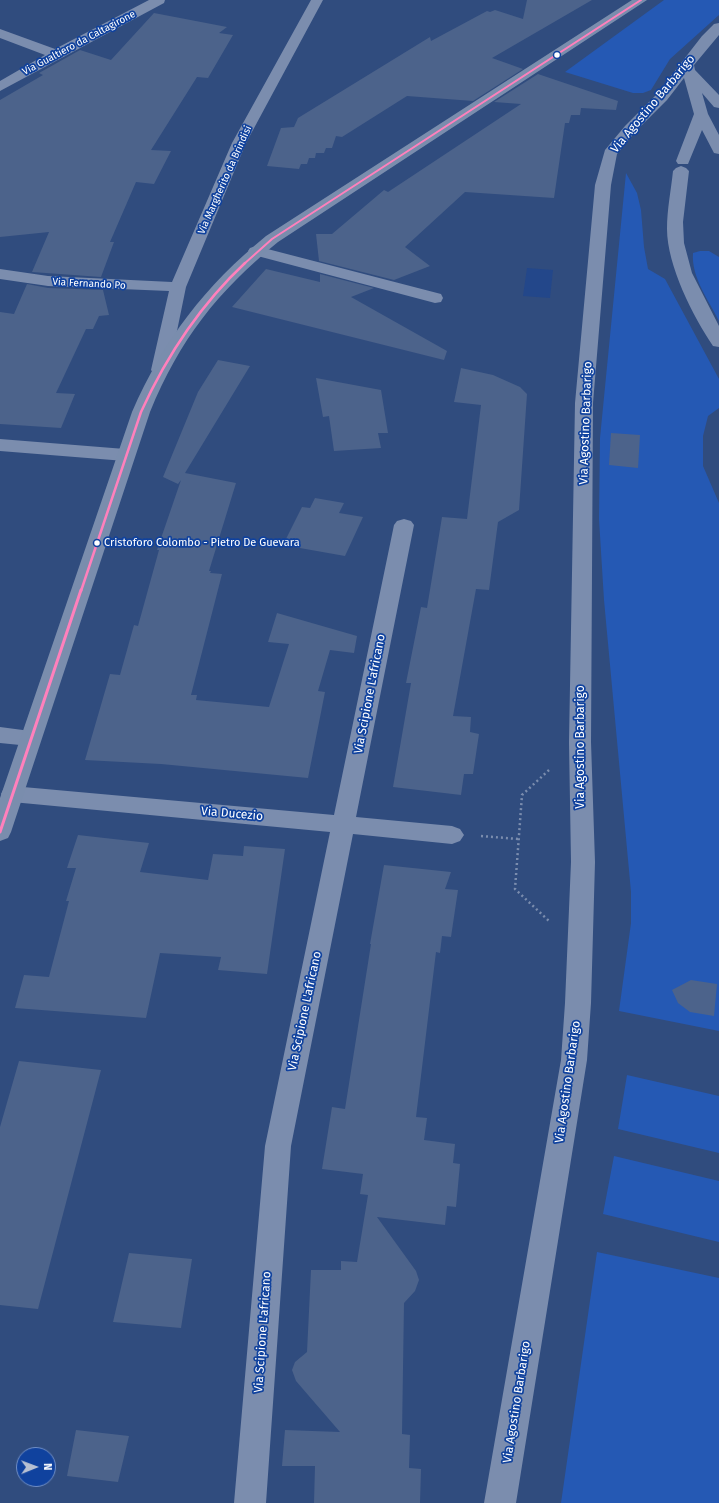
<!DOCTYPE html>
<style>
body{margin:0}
#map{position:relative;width:719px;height:1503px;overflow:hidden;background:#304c7e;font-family:"Fira Sans",sans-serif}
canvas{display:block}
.north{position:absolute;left:16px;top:1447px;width:40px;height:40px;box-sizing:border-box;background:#10429e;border:1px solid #708ec5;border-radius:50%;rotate:89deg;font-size:11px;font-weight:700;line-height:16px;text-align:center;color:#fff}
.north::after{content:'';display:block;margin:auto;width:14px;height:18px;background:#b7c0d2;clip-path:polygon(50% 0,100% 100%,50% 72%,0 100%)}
</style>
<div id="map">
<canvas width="719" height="1503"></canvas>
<div class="north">N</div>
</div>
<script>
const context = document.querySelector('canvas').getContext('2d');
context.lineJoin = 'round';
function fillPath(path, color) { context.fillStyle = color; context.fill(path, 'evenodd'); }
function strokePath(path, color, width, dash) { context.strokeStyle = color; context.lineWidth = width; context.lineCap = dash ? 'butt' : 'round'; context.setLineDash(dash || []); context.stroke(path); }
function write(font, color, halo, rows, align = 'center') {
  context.font = font + ' "Fira Sans",sans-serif'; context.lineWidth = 3.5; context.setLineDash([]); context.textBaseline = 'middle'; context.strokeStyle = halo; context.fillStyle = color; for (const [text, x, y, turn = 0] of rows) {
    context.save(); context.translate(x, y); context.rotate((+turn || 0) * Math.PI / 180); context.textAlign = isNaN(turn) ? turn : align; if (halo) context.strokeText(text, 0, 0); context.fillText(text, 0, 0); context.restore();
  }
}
const green = new Path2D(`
 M 664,0 L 719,0 L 719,15 L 670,59 L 651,90 L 643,93 L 633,93 L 565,72 Z
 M 626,173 L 637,193 L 641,210 L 644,247 L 648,269 L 665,279 L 719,379 L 719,408 L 708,416 L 703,436 L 703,466 L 719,503 L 719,1031 L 619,1011 L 631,923 L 631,892 L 604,600 L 599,519 L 600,438 Z
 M 700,251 L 709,251 L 719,257 L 719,321 C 709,301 691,277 693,253 Z
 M 627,1075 L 719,1096 L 719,1153 L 618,1129 Z
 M 614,1156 L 719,1181 L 719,1242 L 603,1214 Z
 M 597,1252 L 719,1278 L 719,1503 L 561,1503 Z`);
const water = new Path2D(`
 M 527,268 L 553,270 L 550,298 L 523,296 Z`);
const building = new Path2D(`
 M 527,0 L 592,0 L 492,58 L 523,69 L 473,101 L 407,96 L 342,137 L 336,136 L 332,148 L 326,148 L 324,153 L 316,153 L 315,158 L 309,158 L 307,164 L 301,164 L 299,169 L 267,166 L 281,128 L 294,127 L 298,118 L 430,37 L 431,41 L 487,11 L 490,12 L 495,10 L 523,19 Z
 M 154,13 L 227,27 L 219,33 L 233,35 L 208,78 L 197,77 L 151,150 L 171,151 L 154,184 L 136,182 L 110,242 L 114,242 L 101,277 L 32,272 L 49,232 L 0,237 L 0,100 L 43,75 L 39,73 L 80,50 L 111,60 Z
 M 538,74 L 618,101 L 616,110 L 581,108 L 580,115 L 571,115 L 569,123 L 565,123 L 554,198 L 465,192 L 405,247 L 430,266 L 394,280 L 319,261 L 316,234 L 332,234 L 384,190 L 388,192 L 521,104 L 494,102 Z
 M 266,269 L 320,282 L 320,274 L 374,288 L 351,297 L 447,351 L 444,360 L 232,307 Z
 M 27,284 L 48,288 L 103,290 L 109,315 L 99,316 L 93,329 L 86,329 L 56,393 L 75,394 L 61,428 L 0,424 L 0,312 L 14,314 Z
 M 218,360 L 250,366 L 185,473 L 236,483 L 209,571 L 211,571 L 210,573 L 222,574 L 191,695 L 197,695 L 196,700 L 269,707 L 289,644 L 268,642 L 277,613 L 357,636 L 354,653 L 330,650 L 318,691 L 325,692 L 308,778 L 161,764 L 85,760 L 110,674 L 120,675 L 134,625 L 138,626 L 159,550 L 157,550 L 181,480 L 178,484 L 163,477 L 198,392 Z
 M 461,368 L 493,375 L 520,387 L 527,394 L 519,510 L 498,522 L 489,590 L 476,589 L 453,716 L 471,717 L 470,732 L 479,734 L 473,774 L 464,774 L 461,795 L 393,787 L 411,683 L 406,683 L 421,607 L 427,608 L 442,517 L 467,519 L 481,405 L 454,402 Z
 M 316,378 L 381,390 L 388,433 L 378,433 L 381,448 L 334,451 L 329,416 L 323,417 Z
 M 611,433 L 640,435 L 638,468 L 609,465 Z
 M 315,498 L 344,503 L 339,513 L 363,517 L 345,556 L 283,545 L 302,507 L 310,508 Z
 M 78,835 L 149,843 L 140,872 L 208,880 L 213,854 L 243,856 L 244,846 L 285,849 L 267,974 L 218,970 L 221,957 L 160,953 L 146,1018 L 15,1008 L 24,975 L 49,977 L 69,901 L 66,901 L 76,868 L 67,868 Z
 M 384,865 L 451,872 L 445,889 L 458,890 L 451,937 L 442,936 L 440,953 L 436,952 L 416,1117 L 427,1118 L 424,1140 L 455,1144 L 453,1163 L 460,1164 L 456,1207 L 447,1206 L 445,1225 L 377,1217 L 416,1271 L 419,1280 L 415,1291 L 404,1303 L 402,1434 L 410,1435 L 409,1468 L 421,1469 L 420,1503 L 314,1503 L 315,1466 L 282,1466 L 285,1430 L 340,1432 L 296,1381 L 292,1370 L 295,1362 L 307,1352 L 311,1270 L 341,1270 L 341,1261 L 357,1262 L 368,1195 L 360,1194 L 363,1174 L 322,1169 L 332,1107 L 345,1109 L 371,944 L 370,944 Z
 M 691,980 L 717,984 L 714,1016 L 690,1012 L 678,1003 L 672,990 Z
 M 19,1061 L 101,1070 L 38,1309 L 0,1305 L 0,1127 Z
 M 129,1253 L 192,1259 L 181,1328 L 113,1322 Z
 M 76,1430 L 129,1436 L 118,1482 L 67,1476 Z`);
const path = new Path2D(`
 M 549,770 L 522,795 L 515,889 L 549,921
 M 481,836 L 518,839`);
const minor = new Path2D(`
 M 149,0 L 165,0 L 164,3 L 0,91 L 0,81 L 45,55 L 0,38 L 0,29 L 55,49 Z
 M 311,0 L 323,0 L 246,143 L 186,287 L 169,370 L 166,374 L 160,375 L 154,374 L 151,370 L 169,291 L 48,286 L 0,279 L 0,269 L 48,276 L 172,282 L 232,143 Z
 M 719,23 L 719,35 L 694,65 L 695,70 L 719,95 L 719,108 L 714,107 L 702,93 L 708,114 L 719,135 L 719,154 L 714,153 L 702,130 L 688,164 L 678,164 L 676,161 L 694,114 L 684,78 L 667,100 L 635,132 L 617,154 L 611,185 L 593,403 L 591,742 L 595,862 L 591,1003 L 587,1060 L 516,1503 L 484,1503 L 561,1060 L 565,1003 L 571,862 L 569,742 L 575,403 L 595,185 L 605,150 L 625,126 L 657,94 L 702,36 L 714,24 Z
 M 681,166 L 686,168 L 689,171 L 683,222 L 684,243 L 692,273 L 719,326 L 719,347 L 713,346 C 693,317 667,265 667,229 C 667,210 671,190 673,171 L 676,168 Z
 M 256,246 L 441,294 L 443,298 L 441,302 L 435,303 L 250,254 L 248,251 L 250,248 Z
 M 0,439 L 125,449 L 132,451 L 134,455 L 132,459 L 125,461 L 0,451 Z
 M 404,519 L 411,521 L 414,525 L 356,817 L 452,826 L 460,829 L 464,835 L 460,841 L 452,844 L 353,834 L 291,1146 L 266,1503 L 234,1503 L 265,1146 L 330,832 L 12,802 L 4,800 L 1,794 L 4,788 L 12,786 L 334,815 L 394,525 L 397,521 Z
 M 0,727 L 38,732 L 41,738 L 38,744 L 30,746 L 0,743 Z`);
const major = new Path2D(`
 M 632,0 L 647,0 L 278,242 C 217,292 180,339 150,412 L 11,832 L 8,838 L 0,841 L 0,798 L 132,412 C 164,339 205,286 266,236 Z`);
const bus1Far2 = new Path2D(`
 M 244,264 L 272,239 L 641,0`);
const bus1Far1 = new Path2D(`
 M 81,591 L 141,412 C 167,355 199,306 245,263`);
const bus1 = new Path2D(`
 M 0,832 L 81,590`);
const markers = [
 [557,55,3.5,"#fff"],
 [97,543,3.5,"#fff"]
];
const farStreetnames = [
 ["Via Gualtiero da Caltagirone",79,43,-28],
 ["Via Margherito da Brindisi",225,180,-66],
 ["Via Fernando Po",89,284,3]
];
const busNames = [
 ["Cristoforo Colombo - Pietro De Guevara",104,543]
];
const streetNames = [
 ["Via Agostino Barbarigo",653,104,-50],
 ["Via Agostino Barbarigo",586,423,-88],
 ["Via Scipione L'africano",370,694,-79],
 ["Via Agostino Barbarigo",581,747,-90],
 ["Via Ducezio",232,814,5],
 ["Via Scipione L'africano",305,1011,-78],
 ["Via Agostino Barbarigo",568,1082,-82],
 ["Via Scipione L'africano",263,1332,-86],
 ["Via Agostino Barbarigo",517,1402,-81]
];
fillPath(green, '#2559b4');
fillPath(water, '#23478a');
fillPath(building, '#4c638b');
strokePath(path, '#7b8dae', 2.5, [2, 3]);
fillPath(minor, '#7b8dae');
fillPath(major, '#7a8dad');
strokePath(bus1Far2, '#ff80bc', 2);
strokePath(bus1Far1, '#ff80bc', 2.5);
strokePath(bus1, '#ff80bc', 3);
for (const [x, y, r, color] of markers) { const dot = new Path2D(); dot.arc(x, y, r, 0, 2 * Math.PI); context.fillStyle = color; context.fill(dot); strokePath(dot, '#10429e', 1.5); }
write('10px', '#fff', '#10429e', farStreetnames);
write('11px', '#fff', '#10429e', busNames, 'left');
write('12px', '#fff', '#10429e', streetNames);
</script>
